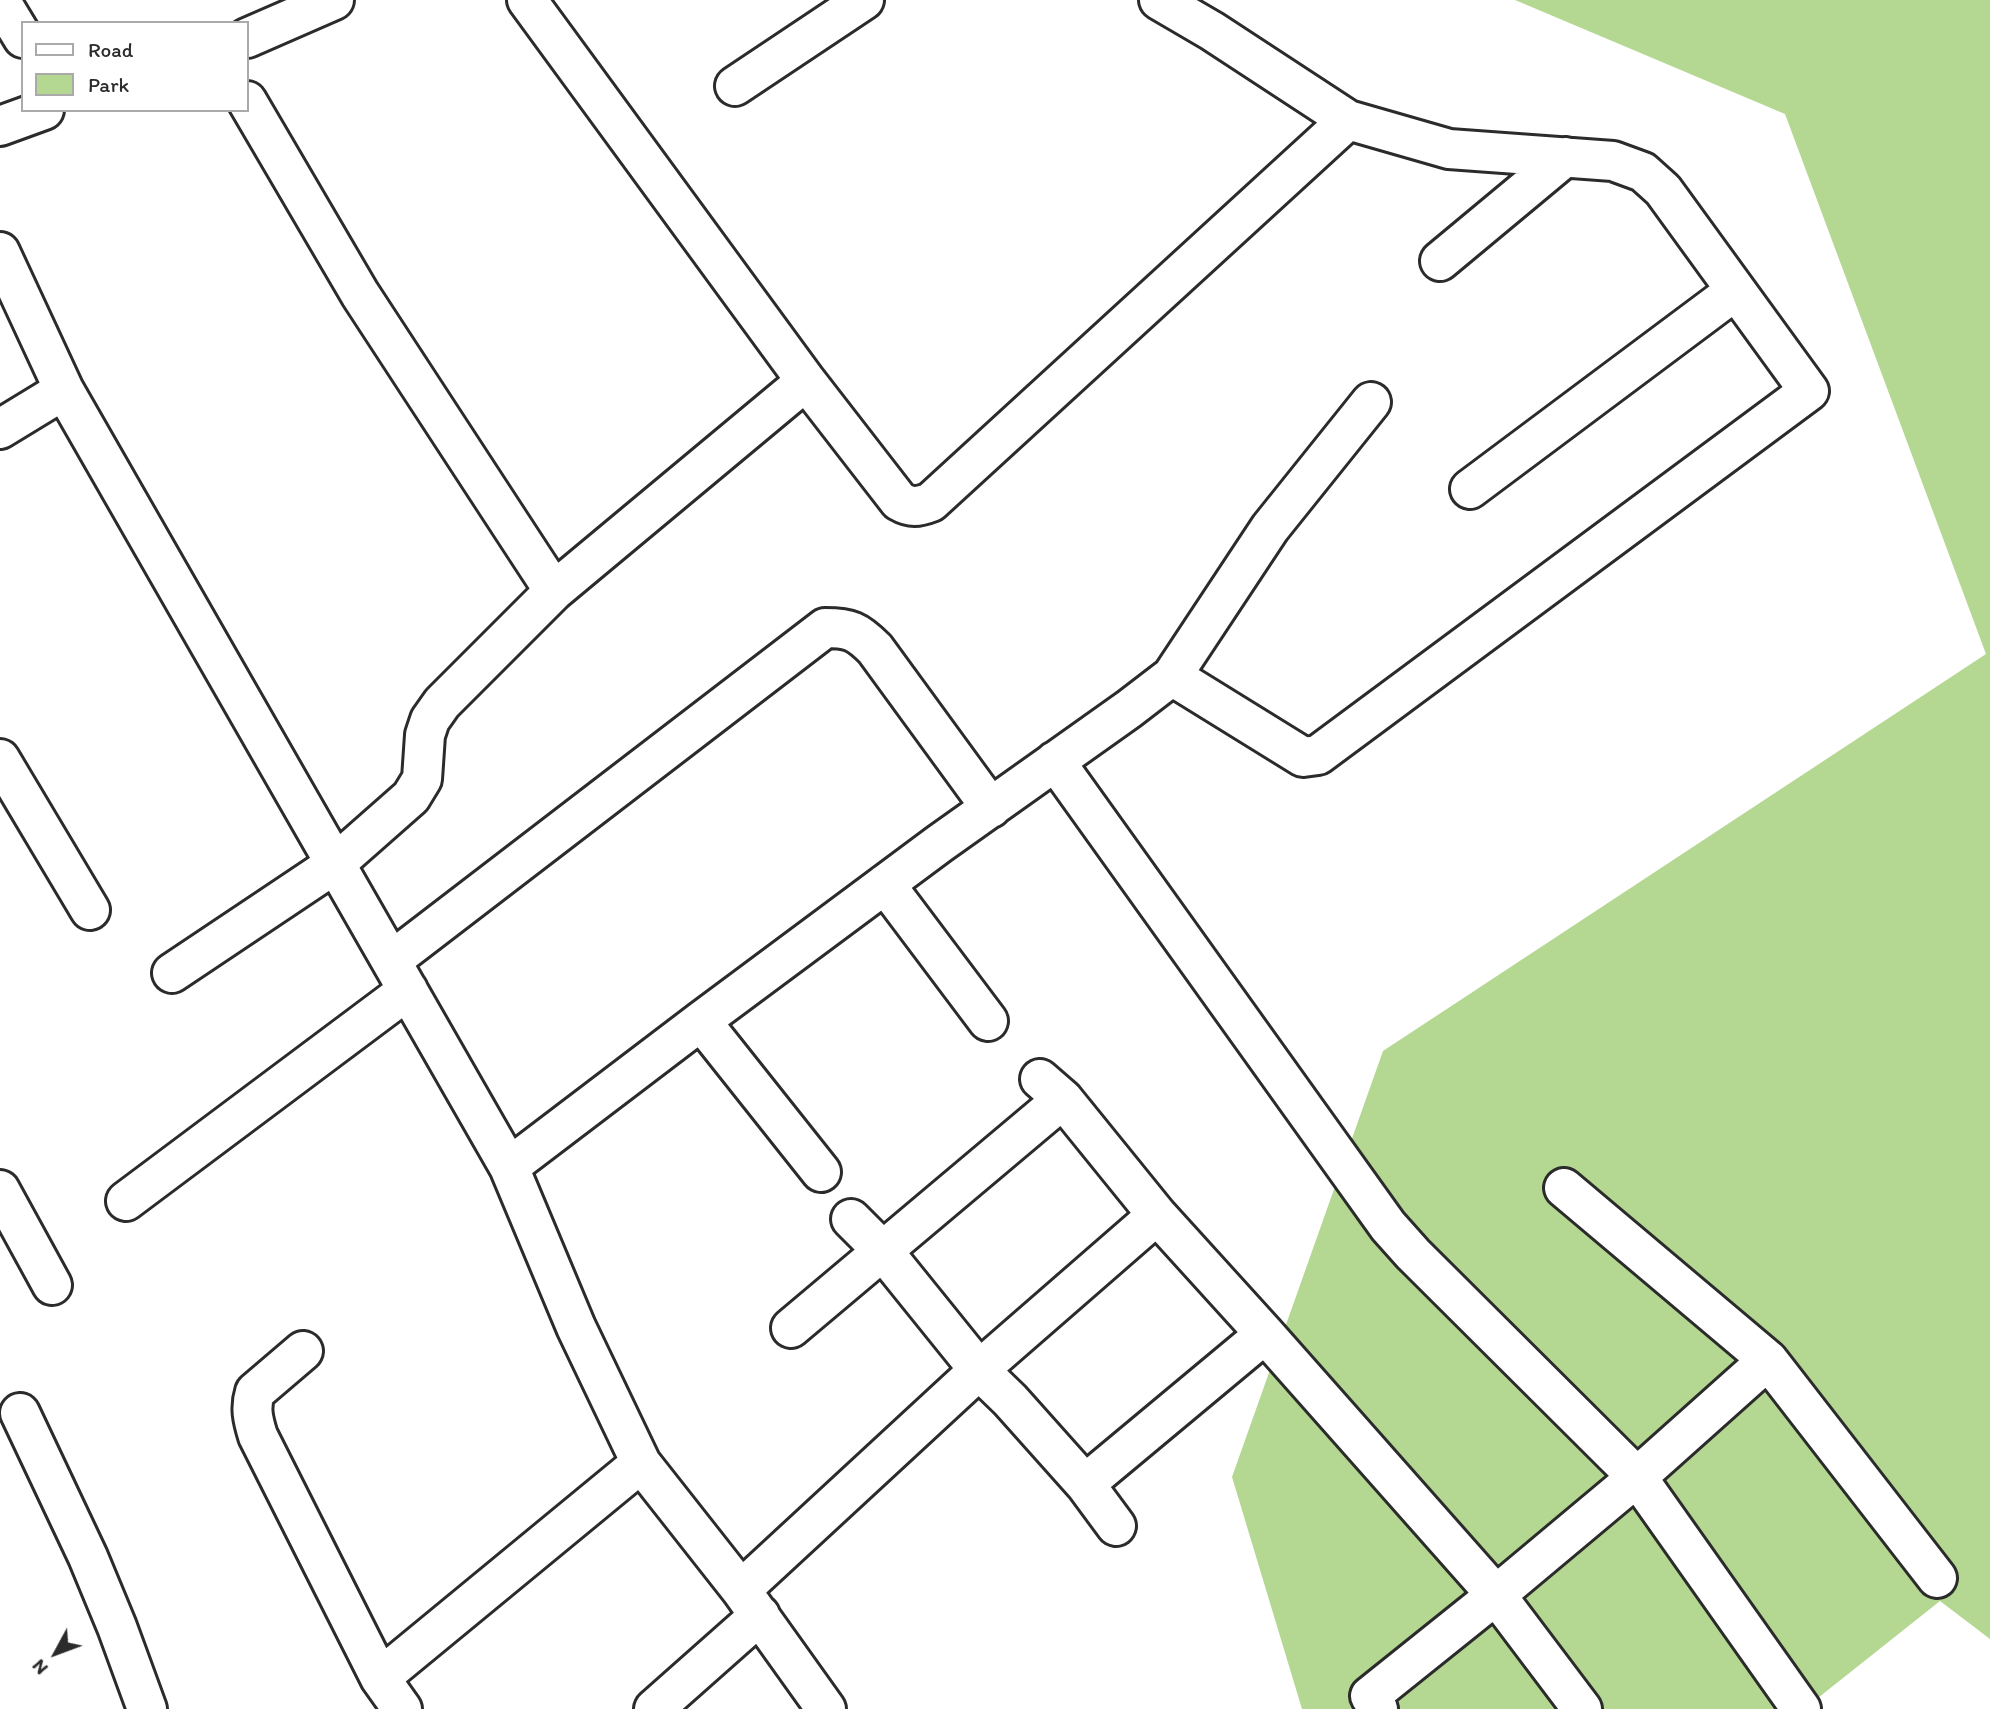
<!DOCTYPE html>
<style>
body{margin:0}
#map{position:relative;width:1990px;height:1709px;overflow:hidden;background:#fff;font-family:Itim,sans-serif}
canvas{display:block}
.legend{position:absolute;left:21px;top:21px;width:228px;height:91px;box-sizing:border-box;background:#fff;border:2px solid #aaa;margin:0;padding:9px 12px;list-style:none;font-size:21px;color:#2b2b2b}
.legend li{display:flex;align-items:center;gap:14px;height:35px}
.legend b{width:35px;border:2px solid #aaa}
.north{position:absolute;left:21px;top:1618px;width:70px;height:70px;-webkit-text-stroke:5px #fff;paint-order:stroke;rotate:229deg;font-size:19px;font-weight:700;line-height:28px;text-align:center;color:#2b2b2b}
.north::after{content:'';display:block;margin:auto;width:24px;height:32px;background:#2b2b2b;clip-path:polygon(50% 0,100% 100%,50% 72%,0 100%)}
</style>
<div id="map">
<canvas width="1990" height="1709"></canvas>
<ul class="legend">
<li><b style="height:9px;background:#fff"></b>Road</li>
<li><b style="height:19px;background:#b4d791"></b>Park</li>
</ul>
<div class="north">N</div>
</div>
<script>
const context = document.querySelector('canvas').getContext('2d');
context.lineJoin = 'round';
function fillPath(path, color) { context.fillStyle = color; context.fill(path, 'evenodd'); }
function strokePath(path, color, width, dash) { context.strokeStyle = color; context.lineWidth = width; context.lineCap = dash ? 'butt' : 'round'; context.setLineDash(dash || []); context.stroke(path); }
const green = new Path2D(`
 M 1515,0 L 1990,0 L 1990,1639 L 1940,1601 L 1804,1709 L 1302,1709 L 1232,1477 L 1383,1051 L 1986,654 L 1785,114 Z`);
const minor = new Path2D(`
 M 0,0 L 23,38
 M 1159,0 L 1212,31 L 1348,120 L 1449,149 L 1613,161 L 1643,172 L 1663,190 L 1809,391 L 1318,755 L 1303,757 L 1172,676
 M 247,38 L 334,0
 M 735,86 L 864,0
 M 247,101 L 360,294 L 554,591
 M 0,126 L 44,110
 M 0,252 L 64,390 L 509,1167 L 576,1327 L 641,1463 L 741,1590 L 826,1709
 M 1440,261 L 1565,157
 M 806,381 L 899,501 C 911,508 918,507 931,502 L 1348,120
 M 0,429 L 64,390
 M 1470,489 L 1735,291
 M 0,759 L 90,910
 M 1055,761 L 1388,1226 L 1413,1254 L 1637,1477 L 1801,1709
 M 885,884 L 988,1021
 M 391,961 L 825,628 C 850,628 857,631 875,649 L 991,808
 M 172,973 L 335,864 L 411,797 L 422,779 L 425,735 L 430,720 L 442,703 L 554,591 L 806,381 L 527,0
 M 701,1021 L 821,1172
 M 1040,1079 L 1063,1099 L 1157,1215 L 1265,1334 L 1496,1595 L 1370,1696 L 1378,1709
 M 509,1167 L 701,1021 L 939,844 L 1129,709 L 1172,676 L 1270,528 L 1371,402
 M 1564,1188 L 1768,1360 L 1637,1477 L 1496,1595 L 1582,1709
 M 0,1190 L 52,1285
 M 126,1201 L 408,990
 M 851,1219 L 883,1251 L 979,1370 L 1010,1400 L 1085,1484 L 1116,1526
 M 791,1328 L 1063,1099
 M 303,1351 L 255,1392 C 250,1408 253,1420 258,1436 L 380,1678 L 402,1709
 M 1768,1360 L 1937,1578
 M 20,1413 L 88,1557 L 117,1627 L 147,1709
 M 1085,1484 L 1265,1334
 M 741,1590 L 979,1370 L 1157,1215
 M 380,1678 L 641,1463
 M 654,1709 L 760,1615`);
fillPath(green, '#b4d791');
strokePath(minor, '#2b2b2b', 44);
strokePath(minor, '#fff', 38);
</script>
